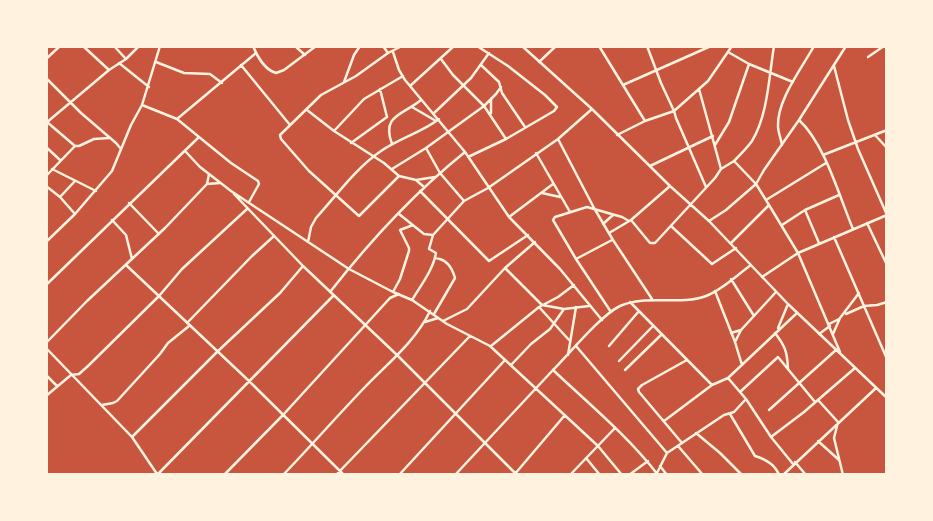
<!DOCTYPE html>
<style>
body{margin:0}
#map{position:relative;width:933px;height:521px;overflow:hidden;background:#c8553d;font-family:"Archivo Narrow",sans-serif}
canvas{display:block}
.frame{position:absolute;inset:0;border:48px solid #fff3e0;pointer-events:none}
</style>
<div id="map">
<canvas width="933" height="521"></canvas>
<div class="frame"></div>
</div>
<script>
const context = document.querySelector('canvas').getContext('2d');
context.lineJoin = 'round';
function strokePath(path, color, width, dash) { context.strokeStyle = color; context.lineWidth = width; context.lineCap = dash ? 'butt' : 'round'; context.setLineDash(dash || []); context.stroke(path); }
const minor = new Path2D(`
 M 83,46 L 109,70
 M 114,46 L 126,59
 M 253,46 C 257,56 265,70 276,73 L 284,70 L 316,46
 M 295,46 L 305,55
 M 383,46 L 388,53
 M 522,46 L 592,109 L 670,186 L 709,221 L 788,304 L 887,398
 M 599,46 L 645,121
 M 647,46 L 661,83 L 674,111 L 676,118 L 706,187
 M 393,52 L 399,70 L 405,80 L 465,152 L 509,217 L 560,269 L 602,320
 M 728,52 L 749,64 L 793,82
 M 868,57 L 884,46
 M 46,59 L 60,46
 M 441,59 L 453,75 L 484,106 L 506,139
 M 156,62 L 184,73 L 210,74 L 222,83
 M 539,62 L 556,46
 M 119,63 L 149,87
 M 241,65 L 290,125
 M 481,65 L 499,82 L 502,93 L 525,127
 M 46,78 L 81,113 L 116,143 L 121,149
 M 344,82 L 354,55 L 360,46
 M 623,85 L 711,46
 M 410,86 L 454,46
 M 380,89 L 387,117
 M 699,89 L 721,169
 M 412,107 L 436,121
 M 307,110 L 334,131 L 384,163 L 399,176 L 416,180 L 435,177
 M 491,113 L 491,99
 M 433,114 L 471,78 L 489,53
 M 177,119 L 256,53
 M 799,120 C 825,144 839,196 853,229
 M 47,122 L 75,146 L 79,146 L 94,139 L 109,138
 M 46,123 L 109,70 L 126,59 L 139,46
 M 334,131 L 364,99 L 403,76
 M 617,135 L 645,121 L 674,111 L 708,81 L 732,46
 M 875,135 L 887,148
 M 199,137 L 231,163 L 258,181 L 259,184 L 249,202
 M 558,139 L 594,208 L 613,240 L 652,299
 M 351,143 L 387,117
 M 392,144 C 381,115 403,115 421,100
 M 715,145 L 729,122 L 749,64
 M 782,145 C 781,139 778,132 778,126 C 777,100 802,68 814,46
 M 46,147 L 60,160
 M 426,148 L 440,173 L 464,201
 M 186,152 L 200,167 L 231,191 L 349,269 L 393,292 L 412,300 L 447,324 L 490,346 L 598,446 L 622,475
 M 536,153 L 570,212
 M 823,155 L 887,130
 M 468,157 L 506,139 L 554,111 L 557,107 L 545,95 L 508,66 L 477,46
 M 734,161 C 740,155 747,148 752,141 C 768,115 769,76 774,46
 M 650,166 L 713,136
 M 52,169 L 96,191
 M 392,169 L 426,148 L 484,106 L 496,94 L 501,87
 M 46,176 L 75,146
 M 399,176 L 359,216 L 309,171 L 281,139 L 280,135 L 321,95 L 356,76 L 388,53 L 402,46
 M 416,180 L 424,187
 M 207,184 L 220,183
 M 46,186 L 60,197 L 75,214
 M 420,191 L 489,261 L 528,235
 M 542,193 L 560,197
 M 234,194 L 303,266 L 397,355 L 517,475
 M 60,197 L 75,181
 M 766,200 L 826,163
 M 129,203 L 159,234
 M 769,205 L 798,253 L 840,352
 M 805,210 L 819,243
 M 399,214 L 424,234 L 433,235
 M 509,217 L 553,184
 M 112,220 L 126,235 L 132,259
 M 631,220 L 650,243 L 655,243 L 715,178 L 721,169 L 734,161 L 756,184 L 769,205 L 731,243
 M 709,221 L 726,210 L 756,184 L 764,170 L 799,120 L 846,46
 M 867,223 L 887,265
 M 603,224 L 613,215
 M 782,225 L 805,210 L 839,195
 M 671,226 L 712,264 L 736,248
 M 609,233 L 631,220 L 670,186
 M 834,237 L 887,359
 M 46,242 L 75,214 L 112,171 L 131,125 L 142,105 L 160,46
 M 308,242 L 311,227 L 316,218 C 337,195 356,168 381,151 C 399,138 421,133 439,119
 M 576,259 L 612,240
 M 126,265 L 249,381 L 344,475
 M 505,268 L 542,305 L 564,309 L 589,306
 M 762,277 L 798,253 L 887,215 L 858,149 L 848,120 L 834,66
 M 731,279 L 754,316
 M 46,285 L 199,137 L 177,119 L 142,105
 M 715,291 L 735,342 L 742,365
 M 330,292 C 370,241 414,193 465,152
 M 393,292 L 400,279 L 409,251 L 409,248 L 400,230 L 413,225
 M 412,300 C 421,285 433,270 436,253 L 429,249 L 433,235 L 464,201 L 488,188 L 558,139 L 592,109
 M 630,302 L 712,385
 M 539,307 L 569,340
 M 611,312 L 576,259 L 553,220 L 555,217 L 587,207 L 622,217 L 629,221
 M 434,314 L 455,278 C 452,267 446,259 435,258
 M 846,314 L 864,306 L 877,305 L 887,302
 M 443,321 L 467,309 L 505,268 L 535,242
 M 425,322 L 438,318
 M 187,323 L 252,256 L 274,236
 M 829,324 L 839,319
 M 778,328 L 788,304
 M 731,333 L 741,330
 M 775,333 C 785,346 787,351 788,368
 M 819,334 L 830,326
 M 833,334 L 840,318 L 859,293
 M 735,342 L 741,330 L 776,292
 M 46,343 L 87,301 L 165,228 L 207,184 L 209,174
 M 491,346 L 539,307 L 558,297 L 574,285
 M 576,346 L 667,453
 M 609,346 L 639,311
 M 46,348 L 132,437 L 157,474
 M 568,355 L 576,307
 M 619,361 L 653,326
 M 511,365 L 531,344 L 550,329 L 564,309
 M 625,370 L 661,335
 M 46,375 L 57,386
 M 740,392 L 778,357 L 815,402
 M 46,396 L 71,375 L 79,374 L 88,366 L 159,296 L 182,269 L 247,209
 M 746,399 L 771,437 L 793,464
 M 818,400 L 838,422 L 834,438 L 843,475
 M 102,405 L 113,403 L 117,401 L 160,354 L 168,343 L 189,326
 M 769,410 L 836,350
 M 730,414 L 755,456 C 765,459 775,464 779,475
 M 664,421 L 712,385 L 728,378 L 797,313
 M 696,433 L 720,453 L 742,475
 M 132,437 L 218,351 L 280,293 L 303,266
 M 771,437 L 804,412 L 855,368
 M 818,441 L 839,460
 M 682,443 L 639,392 L 638,389 L 642,385 L 687,360
 M 678,446 L 703,475
 M 586,458 L 600,475
 M 795,462 L 806,475
 M 660,466 L 667,475
 M 157,475 L 333,296
 M 224,475 L 283,415 L 390,298 L 399,294
 M 283,475 C 311,446 337,416 365,387 C 387,364 416,341 430,311
 M 336,475 L 470,336
 M 399,475 L 505,360
 M 455,475 L 553,370
 M 514,475 L 565,415
 M 570,475 L 615,428
 M 629,475 L 648,461
 M 656,475 L 667,453 L 724,415 L 734,412 L 746,399 L 728,378
 M 658,475 C 628,436 589,404 553,370 C 569,354 601,315 620,306 C 647,294 679,306 706,296 C 722,290 737,275 751,265
 M 783,475 L 876,388`);
strokePath(minor, '#fff3e0', 2.5);
</script>
